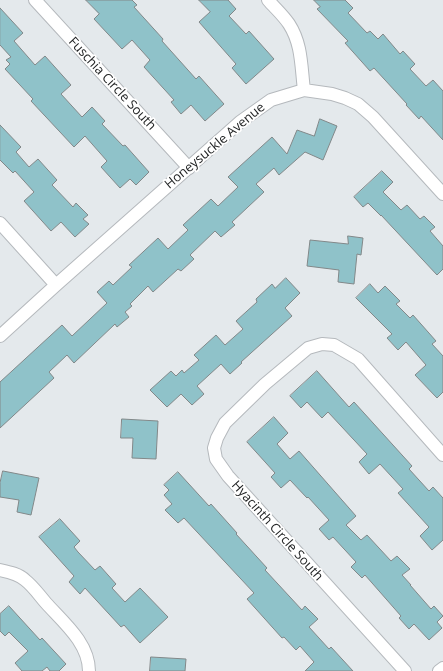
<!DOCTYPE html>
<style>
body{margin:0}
canvas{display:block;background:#e4e9ec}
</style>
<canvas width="443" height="671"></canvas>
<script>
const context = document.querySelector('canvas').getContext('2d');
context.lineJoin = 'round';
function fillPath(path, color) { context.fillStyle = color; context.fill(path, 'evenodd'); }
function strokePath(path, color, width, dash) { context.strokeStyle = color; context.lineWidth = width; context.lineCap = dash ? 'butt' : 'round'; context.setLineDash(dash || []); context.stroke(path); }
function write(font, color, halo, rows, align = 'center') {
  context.font = font + ' "Open Sans",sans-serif'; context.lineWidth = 3.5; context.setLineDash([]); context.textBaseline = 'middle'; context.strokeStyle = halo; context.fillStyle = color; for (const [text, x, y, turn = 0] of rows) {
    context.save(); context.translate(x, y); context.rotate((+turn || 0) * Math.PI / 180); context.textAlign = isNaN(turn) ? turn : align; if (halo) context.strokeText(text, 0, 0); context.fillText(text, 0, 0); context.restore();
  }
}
const building = new Path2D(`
 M 86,0 L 132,0 L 137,5 L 134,7 L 163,39 L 162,41 L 196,79 L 199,76 L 224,104 L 205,121 L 191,105 L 181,114 L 171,102 L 174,100 L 144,67 L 150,60 L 132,40 L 122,49 L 94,19 L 99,14 Z
 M 199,0 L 228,0 L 236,9 L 229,16 L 246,34 L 249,31 L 274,59 L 246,84 L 232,68 L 236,64 L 199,22 L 210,12 Z
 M 314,0 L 345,0 L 353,8 L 348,13 L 367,33 L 370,31 L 378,39 L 383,34 L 400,54 L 403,51 L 415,64 L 410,69 L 426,86 L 433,80 L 443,91 L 443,140 L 421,116 L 419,119 L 406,105 L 407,104 L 374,68 L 370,71 L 345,43 L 348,41 L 317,9 L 320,7 Z
 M 0,8 L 23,33 L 14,41 L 35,65 L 45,56 L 71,85 L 61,94 L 82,117 L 92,107 L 105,121 L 102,124 L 123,146 L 125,145 L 149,172 L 136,185 L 130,179 L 120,188 L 101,167 L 107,161 L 85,136 L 74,147 L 31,101 L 33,99 L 5,69 L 10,64 L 6,60 L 11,57 L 0,45 Z
 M 320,119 L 337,126 L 323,160 L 305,152 L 279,175 L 274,168 L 256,184 L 264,192 L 232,222 L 235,225 L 221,237 L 215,231 L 190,255 L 194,259 L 181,271 L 178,269 L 153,292 L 148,286 L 130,304 L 132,306 L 125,312 L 129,317 L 117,327 L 115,324 L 74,363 L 67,355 L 49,372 L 54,378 L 0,428 L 0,382 L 62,325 L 72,336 L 107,303 L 97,292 L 109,281 L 113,285 L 132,267 L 129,265 L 158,238 L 168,249 L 188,230 L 183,225 L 211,199 L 218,206 L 238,187 L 228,177 L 272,137 L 287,154 L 297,130 L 314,136 Z
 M 0,125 L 21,147 L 16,152 L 29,167 L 38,159 L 57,180 L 52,185 L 73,207 L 76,203 L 88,215 L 83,219 L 89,224 L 75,237 L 61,222 L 51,231 L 24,201 L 34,192 L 15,171 L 13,173 L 0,160 Z
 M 382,171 L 393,182 L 383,192 L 401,210 L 407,205 L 420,219 L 424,216 L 435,227 L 430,231 L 443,246 L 443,269 L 437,275 L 381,215 L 381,216 L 368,203 L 363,207 L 354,197 Z
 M 348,236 L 363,238 L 361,255 L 357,254 L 354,284 L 338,282 L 339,270 L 307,266 L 310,240 L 348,244 Z
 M 286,278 L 300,293 L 285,308 L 292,316 L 241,362 L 242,363 L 230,374 L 221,364 L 197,386 L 204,394 L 192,405 L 181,394 L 167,407 L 150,390 L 171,371 L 176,376 L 182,370 L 184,373 L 199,360 L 194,355 L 216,335 L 225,345 L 243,329 L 236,321 L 257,302 L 256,299 L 272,284 L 275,288 Z
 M 370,284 L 378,293 L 385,286 L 400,301 L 396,304 L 410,318 L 413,315 L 436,341 L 432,344 L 443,356 L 443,392 L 437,398 L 415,375 L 426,365 L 406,342 L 398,350 L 387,338 L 392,334 L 356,298 Z
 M 317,371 L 349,407 L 354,402 L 412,466 L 409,469 L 429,491 L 433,487 L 443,498 L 443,540 L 432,550 L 420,536 L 429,527 L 398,493 L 403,489 L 380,464 L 369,474 L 359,462 L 367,454 L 328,412 L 322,418 L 307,402 L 301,408 L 290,396 Z
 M 274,417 L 288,433 L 277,444 L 290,459 L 299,451 L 356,516 L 346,525 L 361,540 L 367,535 L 391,561 L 397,556 L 410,569 L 402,575 L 411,585 L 410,585 L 431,609 L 434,606 L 443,616 L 437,622 L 442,628 L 429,640 L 414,624 L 409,629 L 399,618 L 401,616 L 365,575 L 362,578 L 351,567 L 356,562 L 333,537 L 329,540 L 319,529 L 329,520 L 308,497 L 307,498 L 290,480 L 281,488 L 271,477 L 275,473 L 247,442 Z
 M 122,419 L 158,421 L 156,459 L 132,458 L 133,438 L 121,438 Z
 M 3,471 L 39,478 L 31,515 L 17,512 L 19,500 L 0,497 L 0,483 Z
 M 178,472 L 209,506 L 211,504 L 237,533 L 236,534 L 267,568 L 265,570 L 302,610 L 305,606 L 318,619 L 309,627 L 329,649 L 331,647 L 353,671 L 305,671 L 314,662 L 300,646 L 296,650 L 284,637 L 282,638 L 247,599 L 254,593 L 184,518 L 178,523 L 165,510 L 172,504 L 164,495 L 169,490 L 164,485 Z
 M 60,519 L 80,541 L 74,547 L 78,552 L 95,570 L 100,566 L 116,584 L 112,588 L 125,602 L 140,588 L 168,617 L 140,643 L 124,625 L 121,627 L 85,588 L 80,594 L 69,582 L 74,576 L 39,537 Z
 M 9,606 L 40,640 L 42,638 L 66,664 L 59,671 L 50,671 L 47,667 L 42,671 L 22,671 L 15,663 L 28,651 L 9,632 L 5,636 L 0,631 L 0,614 Z
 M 151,657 L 186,659 L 185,671 L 150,671 Z`);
const minor = new Path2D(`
 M 35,0 L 189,168
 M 268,0 C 275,8 283,15 289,24 C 302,44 301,66 304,90
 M 0,223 L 56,285
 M 0,336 L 56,285 L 240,122 L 271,100 L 304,90 L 332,94 L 345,98 L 358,104 L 373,117 L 443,194
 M 0,570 C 9,572 19,574 25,580 C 33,586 39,595 46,603 C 63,622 89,643 89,671
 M 405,671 L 228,476 L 216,459 L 214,448 L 217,438 L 225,423 L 265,384 L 308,348 L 322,344 L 334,345 L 358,359 L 443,455
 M 439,671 L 443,668`);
const streetNames = [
 ["Fuschia Circle South",112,84,47],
 ["Honeysuckle Avenue",215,146,-40],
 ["Hyacinth Circle South",277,531,48]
];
fillPath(building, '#8fc2c9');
strokePath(building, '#828889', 1);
strokePath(minor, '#b5b9bd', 14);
strokePath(minor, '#fff', 12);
write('13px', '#222425', '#fff', streetNames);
</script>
